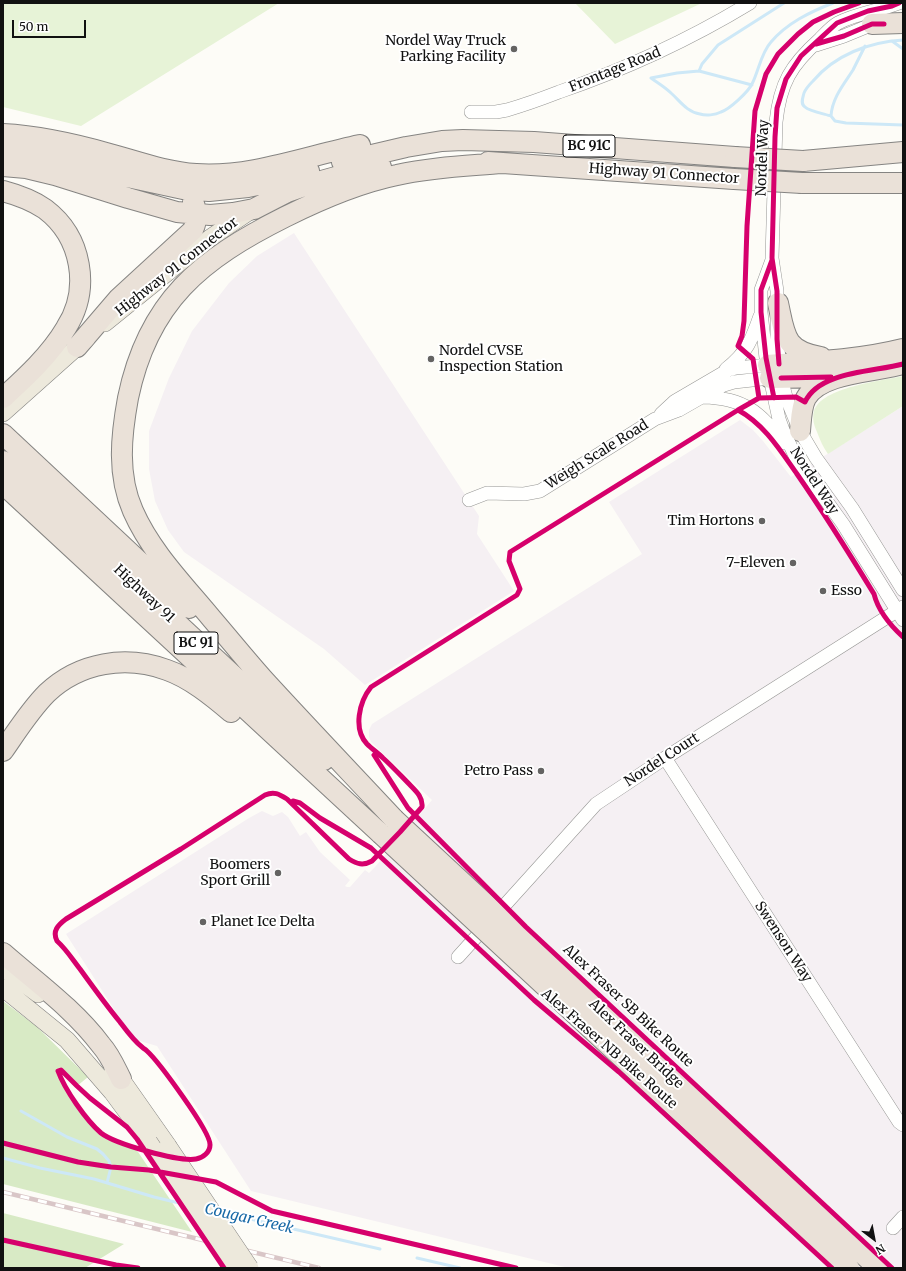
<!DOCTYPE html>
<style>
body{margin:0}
#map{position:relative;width:906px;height:1271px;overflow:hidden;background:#fdfcf7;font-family:Merriweather,serif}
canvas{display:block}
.frame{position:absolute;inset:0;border:4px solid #111;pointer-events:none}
.north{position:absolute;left:854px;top:1219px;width:40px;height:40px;-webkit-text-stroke:3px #fff;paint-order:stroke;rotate:148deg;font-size:11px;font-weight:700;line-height:16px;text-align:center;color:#111}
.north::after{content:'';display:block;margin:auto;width:14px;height:18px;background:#111;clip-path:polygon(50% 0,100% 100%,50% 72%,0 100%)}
.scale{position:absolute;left:12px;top:20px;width:74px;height:18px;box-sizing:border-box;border:2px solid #111;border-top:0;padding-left:5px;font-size:12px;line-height:14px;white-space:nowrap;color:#111;-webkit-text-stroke:3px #fff;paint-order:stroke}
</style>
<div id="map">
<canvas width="906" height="1271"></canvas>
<div class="frame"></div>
<div class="north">N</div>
<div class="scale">50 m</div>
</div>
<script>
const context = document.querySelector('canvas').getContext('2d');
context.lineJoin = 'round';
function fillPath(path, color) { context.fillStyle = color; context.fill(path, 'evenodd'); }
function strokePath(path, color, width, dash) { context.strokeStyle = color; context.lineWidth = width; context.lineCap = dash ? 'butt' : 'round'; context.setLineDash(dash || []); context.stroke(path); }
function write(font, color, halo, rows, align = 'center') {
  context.font = font + ' Merriweather,serif'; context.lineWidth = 4; context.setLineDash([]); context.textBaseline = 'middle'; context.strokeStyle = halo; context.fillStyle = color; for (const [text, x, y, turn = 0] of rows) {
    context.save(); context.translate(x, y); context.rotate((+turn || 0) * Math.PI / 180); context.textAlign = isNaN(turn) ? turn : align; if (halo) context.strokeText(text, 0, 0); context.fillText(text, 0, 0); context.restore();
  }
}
const industrial = new Path2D(`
 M 294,233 L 479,516 L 477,534 L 514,591 L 365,685 L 324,649 L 184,552 L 168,530 L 155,501 L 149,469 L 149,431 L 169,378 L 192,331 L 229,283 L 257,256 Z
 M 903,406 L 903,1268 L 569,1268 L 251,1191 L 157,1046 L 133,1039 L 66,934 L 249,818 L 262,811 L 273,816 L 282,812 L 288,817 L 300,836 L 306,832 L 320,852 L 350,880 L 345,886 L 347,887 L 350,887 L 365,870 L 369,873 L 375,867 L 432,800 L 371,742 L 369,737 L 369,730 L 372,724 L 642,554 L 609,502 L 740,420 L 753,430 L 763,441 L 791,477 Z`);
const green = new Path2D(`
 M 3,3 L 279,3 L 81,126 L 3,107 Z
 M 575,3 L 702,3 L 615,44 Z
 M 903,376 L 903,406 L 828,454 C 823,447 820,440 817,432 C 814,425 812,419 814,411 C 822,387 881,381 903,376 Z`);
const forest = new Path2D(`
 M 3,1001 L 36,1026 L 88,1077 L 77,1086 L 61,1070 L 58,1071 L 62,1081 L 70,1095 L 85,1115 L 97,1129 L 108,1137 L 134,1146 L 192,1232 L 3,1184 Z
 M 3,1213 L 124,1244 L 85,1268 L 3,1268 Z`);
const stream = new Path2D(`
 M 892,41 L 903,49
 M 865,46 C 861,54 857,62 853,70 C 844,84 832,98 831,116 L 835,121 L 846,123 L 903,125
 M 699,71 L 702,64 L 718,45 L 784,3
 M 651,78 C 658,83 665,87 671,93 C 680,101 687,112 700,114 C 706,116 715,115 721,112 C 730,109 748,92 752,84 C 759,70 761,53 771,42 C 787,23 810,12 833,3
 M 651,78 L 677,73 L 699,71 L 752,85
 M 831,116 C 825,114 809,111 805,107 C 800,104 803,97 804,93 C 806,88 809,85 813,81 C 835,55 869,42 903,40
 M 21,1111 L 67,1137 L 97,1149 L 103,1154 L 109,1161 L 111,1167 L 107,1183
 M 3,1158 L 40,1168 L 94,1179 L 154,1197 L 183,1204
 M 220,1212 L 380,1249
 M 417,1258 L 460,1268`);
const minor = new Path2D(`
 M 899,3 C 879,11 857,13 838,23 C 832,26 825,34 820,39 C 791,65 780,83 776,122 L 772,258 L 777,291 L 777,339 L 781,378 L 786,397 L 800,431 L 816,458 L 852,508 L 903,590
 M 816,45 L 844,36 L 878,22
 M 471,112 L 496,112 L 507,110 C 524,105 541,99 559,92 C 626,69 689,40 750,3
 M 772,260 L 761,290 L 761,312 L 766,358 L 770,378 L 779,419 L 783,430 L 797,460 L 843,524 L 903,620
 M 726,369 C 747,353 752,339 760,316
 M 703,397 C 745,398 759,412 784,443
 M 661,414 L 675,401 L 728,370 L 736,368 L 768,365
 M 469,500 L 487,493 L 524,494 L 540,491 L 655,419 L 679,410 L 714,390 L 724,385 L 734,382 L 770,378
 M 665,758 L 899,1122 L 903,1125
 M 458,957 L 596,804 L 665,758 L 903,607
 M 893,1228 L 903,1217`);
const major = new Path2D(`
 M 105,323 L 210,238 L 250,211
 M 3,413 L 86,339
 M 3,968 L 38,994
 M 3,988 L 67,1040 L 112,1092 L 149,1142
 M 113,1069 L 121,1079 L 168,1146`);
const highway = new Path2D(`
 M 872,24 L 903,23
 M 3,134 C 40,136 75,144 110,154 C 139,162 166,172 196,174 C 250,178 307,156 360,145
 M 3,146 L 23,149 L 123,176 L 183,189 L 209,191 L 248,187 L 272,182 L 309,171
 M 803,161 L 903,152
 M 342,162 L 406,147 L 442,141 L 463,140 L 534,142 L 735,157
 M 488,162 L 734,179
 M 3,166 L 26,168 L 55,175 L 128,198 L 177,212 L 210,215 L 233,213 L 254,209 L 287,192 L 307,185 L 361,170 L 381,167
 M 802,183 L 903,183
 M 3,191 C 18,195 32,200 45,209 C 82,237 91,289 66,328 C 50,355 26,377 3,398
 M 778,303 C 785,335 784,351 821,357
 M 77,347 L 119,298 L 193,230 C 197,221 198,212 193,202
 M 768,365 C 813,362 859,360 903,349
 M 770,378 L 832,377
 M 800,431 C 801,421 801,407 806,398 C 821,372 876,372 903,364
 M 3,434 L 189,608
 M 3,461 L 324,760
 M 3,484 L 381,834
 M 3,751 C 17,731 30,710 47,693 C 80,662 126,655 167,670 C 190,678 212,696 231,712
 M 394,819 C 351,773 307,727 264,680 C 247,661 230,640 212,619 C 184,585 151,552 133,511 C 117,475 121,436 128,398 C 148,301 201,259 285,217 C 321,199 358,183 397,175 C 432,167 467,166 502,163
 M 3,953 C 36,982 74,1009 101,1045 C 110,1055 115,1067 121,1079`);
const rail = new Path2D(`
 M 3,1192 L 319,1268`);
const majorBridge = new Path2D(`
 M 149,1142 L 233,1268
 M 168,1146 L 250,1268`);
const highwayBridge = new Path2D(`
 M 735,157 L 803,161
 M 734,179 L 802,183
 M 394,819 L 878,1268
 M 381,834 L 849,1268`);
const cycleway = new Path2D(`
 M 816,44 L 844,36 L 872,24 L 884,24
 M 772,260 L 761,290 L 761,312 L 766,358 L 774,398
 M 779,364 L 777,339 L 777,291 L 772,258 L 775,137 L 777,108 L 786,79 L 801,56 L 837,23 L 868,11 L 892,6 L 899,3
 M 781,378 L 831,377
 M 759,398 L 753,359 L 738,346 L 742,336 L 744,321 L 747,226 L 755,111 L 766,74 L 778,54 L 798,34 L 813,22 L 834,12 L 859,3
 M 738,410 C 764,424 780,450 797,474 C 824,513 849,553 874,594 C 878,610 891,626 903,637
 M 374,755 L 408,808 L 526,927 L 892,1268
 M 293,801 L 300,803 L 320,818 L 371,848 L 534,1000 L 619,1072 L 832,1268
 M 3,1143 L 78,1162 L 111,1167 L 149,1170 L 216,1182 L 272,1211 L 516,1268
 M 3,1240 L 116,1265 L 138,1268
 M 224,1268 L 137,1139 L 127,1127 L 90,1098 L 77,1086 L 61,1070 L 58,1071 C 65,1090 86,1120 101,1133 C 115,1144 179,1162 196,1159 C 203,1158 210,1152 210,1145 C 211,1132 158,1061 147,1051 C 144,1048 145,1050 142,1047 C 134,1041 126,1030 120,1022 C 106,1005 93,987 80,969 C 73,960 66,949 57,941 C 52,931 58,925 66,919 L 181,849 L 265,795 C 274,791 279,794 287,799 L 349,859 C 357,864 363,866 372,861 L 400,832 L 422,807 C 423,798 417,792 411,786 C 402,777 393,767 383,758 C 378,753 372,749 367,744 C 353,729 359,702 371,687 L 517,595 L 520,589 L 509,561 L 510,552 L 738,410 L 759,398 L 796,397 L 805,402 C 819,371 874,372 903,364`);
const markers = [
 [514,49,4,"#646362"],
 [431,359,4,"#646362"],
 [762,521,4,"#646362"],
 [793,563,4,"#646362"],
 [823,591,4,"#646362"],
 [541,771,4,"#646362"],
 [278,873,4,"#646362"],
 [203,922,4,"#646362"]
];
const shields = [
 [589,146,52],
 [196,643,44]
];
const shieldNames = [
 ["BC 91C",589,146],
 ["BC 91",196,643]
];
const poiNames = [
 ["Nordel Way Truck",506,41],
 ["Parking Facility",506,57],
 ["Nordel CVSE",439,351,"left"],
 ["Inspection Station",439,367,"left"],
 ["Tim Hortons",754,521],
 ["7-Eleven",785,563],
 ["Esso",831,591,"left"],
 ["Petro Pass",533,771],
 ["Boomers",270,865],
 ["Sport Grill",270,881],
 ["Planet Ice Delta",211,922,"left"]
];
const streetNames = [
 ["Frontage Road",615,70,-22],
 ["Nordel Way",763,158,-88],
 ["Highway 91 Connector",664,174,4],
 ["Highway 91 Connector",177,267,-38],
 ["Weigh Scale Road",597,455,-32],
 ["Nordel Way",814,481,57],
 ["Highway 91",144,594,43],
 ["Nordel Court",662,760,-33],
 ["Swenson Way",783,942,57],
 ["Alex Fraser SB Bike Route",628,1006,43],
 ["Alex Fraser Bridge",636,1044,43],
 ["Alex Fraser NB Bike Route",609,1049,41]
];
const waterNames = [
 ["Cougar Creek",249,1219,13]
];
fillPath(industrial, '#f5f0f3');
fillPath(green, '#e7f3d7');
fillPath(forest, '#d8eac5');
strokePath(stream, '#cde8f7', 3);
strokePath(minor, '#979795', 14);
strokePath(major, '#858482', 18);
strokePath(highway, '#858482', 22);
strokePath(minor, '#fffffe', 13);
strokePath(major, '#ede9dc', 17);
strokePath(highway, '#eae1d8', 20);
strokePath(rail, '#d9c6c7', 4.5);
strokePath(rail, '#fff', 3, [9]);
strokePath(majorBridge, '#858482', 18, []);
strokePath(highwayBridge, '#858482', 22, []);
strokePath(majorBridge, '#ede9dc', 17);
strokePath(highwayBridge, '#eae1d8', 20);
strokePath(cycleway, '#d6006c', 5);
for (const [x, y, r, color] of markers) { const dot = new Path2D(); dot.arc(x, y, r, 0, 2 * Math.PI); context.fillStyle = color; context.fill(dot); strokePath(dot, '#fff', 1.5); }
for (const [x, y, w] of shields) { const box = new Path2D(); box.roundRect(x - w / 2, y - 11, w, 22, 3); context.fillStyle = '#fff'; context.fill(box); strokePath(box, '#111', 1); }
write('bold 13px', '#111', null, shieldNames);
write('14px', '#111', '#fff', poiNames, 'right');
write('14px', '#111', '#fff', streetNames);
write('italic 15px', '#1768a6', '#fff', waterNames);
</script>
